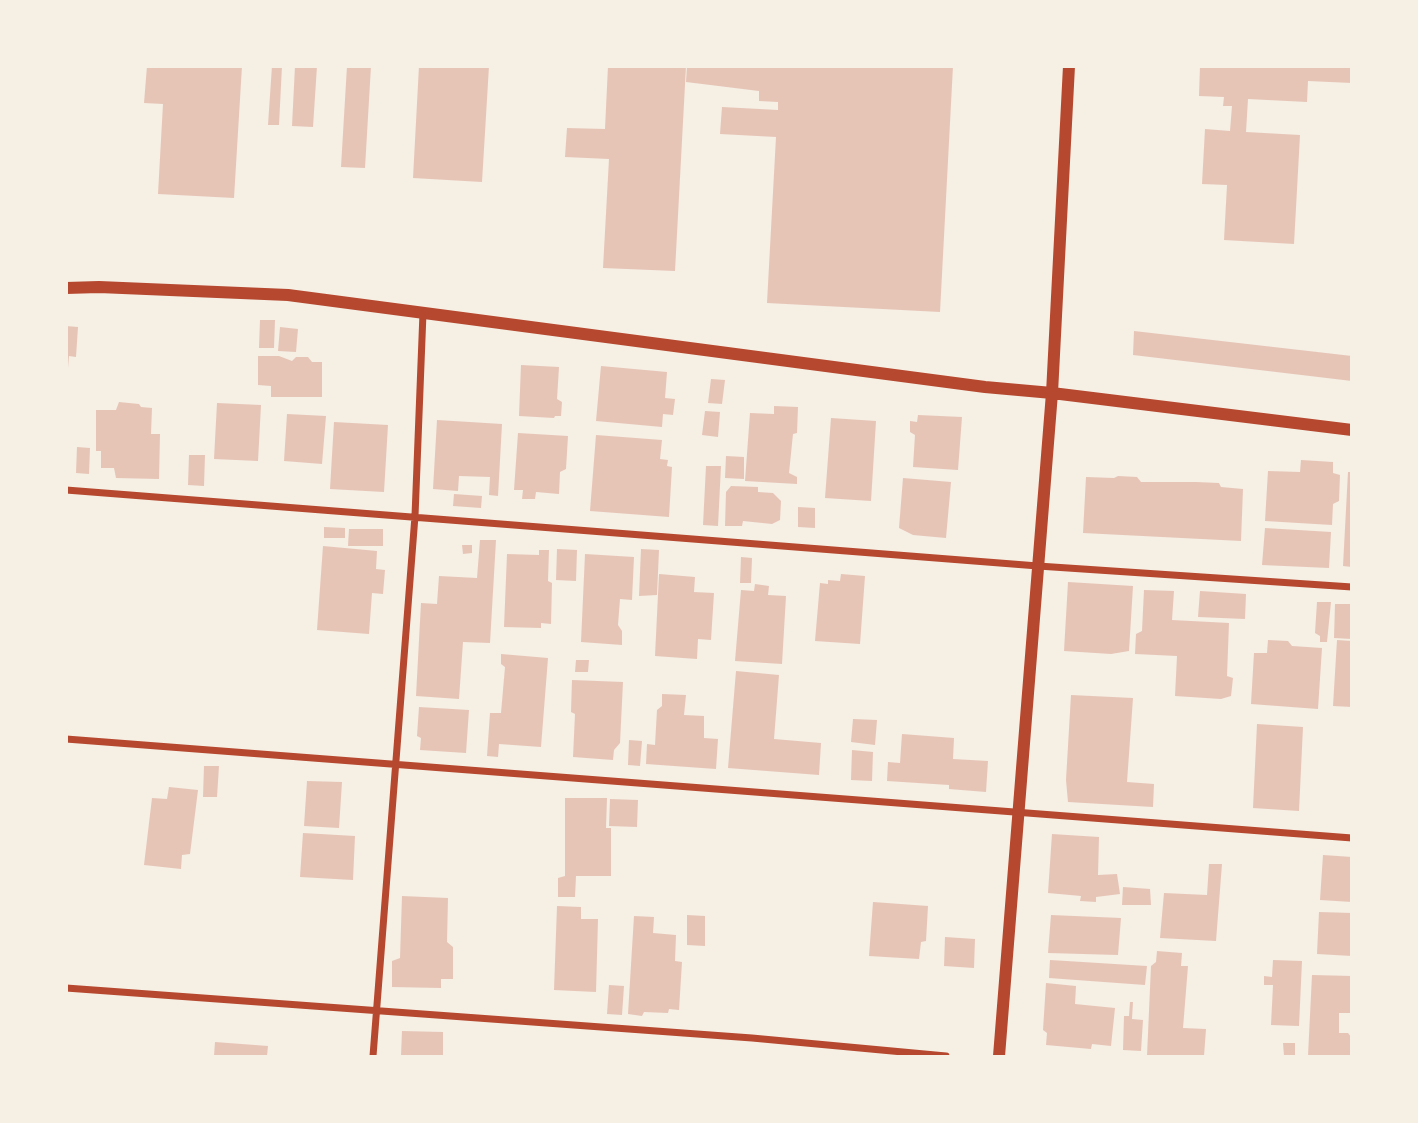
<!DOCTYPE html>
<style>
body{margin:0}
#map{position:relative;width:1418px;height:1123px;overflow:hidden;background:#f6efe4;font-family:Commissioner,sans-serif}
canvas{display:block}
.frame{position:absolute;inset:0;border:68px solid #f6efe4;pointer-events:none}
</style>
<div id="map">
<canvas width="1418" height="1123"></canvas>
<div class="frame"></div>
</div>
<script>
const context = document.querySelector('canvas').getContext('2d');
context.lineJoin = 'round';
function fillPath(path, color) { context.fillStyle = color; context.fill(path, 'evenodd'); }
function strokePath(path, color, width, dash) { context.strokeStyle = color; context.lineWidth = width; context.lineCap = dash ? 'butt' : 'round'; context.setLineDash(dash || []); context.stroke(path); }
const building = new Path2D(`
 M 147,66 L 242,66 L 234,198 L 158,194 L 163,104 L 144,103 Z
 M 272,66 L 282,66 L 279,125 L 268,125 Z
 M 295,66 L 317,66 L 313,127 L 292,126 Z
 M 347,66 L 371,66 L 365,168 L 341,167 Z
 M 419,66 L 489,66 L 482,182 L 413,178 Z
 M 608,66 L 686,66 L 675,271 L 603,268 L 609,159 L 565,157 L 567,128 L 605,129 Z
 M 687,66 L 953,66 L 940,312 L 767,303 L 776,137 L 720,134 L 722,107 L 778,110 L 778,102 L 759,101 L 759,91 L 686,82 Z
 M 1200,66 L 1352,66 L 1352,83 L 1308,81 L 1307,102 L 1248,99 L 1246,132 L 1300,135 L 1294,244 L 1224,240 L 1227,185 L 1202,184 L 1205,129 L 1230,131 L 1232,106 L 1223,106 L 1224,97 L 1199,96 Z
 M 260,320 L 275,320 L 274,348 L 259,348 Z
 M 66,326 L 78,327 L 76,357 L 69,356 L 68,368 L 66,368 Z
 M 280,327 L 298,329 L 296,352 L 278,351 Z
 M 1134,331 L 1352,356 L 1352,381 L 1133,355 Z
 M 258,356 L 279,356 L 292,361 L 296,357 L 308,357 L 312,362 L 322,362 L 322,397 L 271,397 L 271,386 L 258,385 Z
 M 521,365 L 559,367 L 557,399 L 562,402 L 561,416 L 555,416 L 554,418 L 519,416 Z
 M 601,366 L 667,372 L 665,398 L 675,399 L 673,415 L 663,414 L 662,427 L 596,421 Z
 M 711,379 L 725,380 L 722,404 L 708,403 Z
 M 119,402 L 139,404 L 141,407 L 152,408 L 151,434 L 160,434 L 159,479 L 116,478 L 114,468 L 101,468 L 101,451 L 96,451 L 96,410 L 116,410 Z
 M 217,403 L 261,405 L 258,461 L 214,459 Z
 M 774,406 L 798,407 L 797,433 L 793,434 L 789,473 L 797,477 L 797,484 L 745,481 L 750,413 L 774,414 Z
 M 705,411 L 720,412 L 718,437 L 702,435 Z
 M 287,414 L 326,416 L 322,464 L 284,461 Z
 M 918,415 L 962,417 L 958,470 L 913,467 L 915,435 L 910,432 L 910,421 L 917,422 Z
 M 831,418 L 876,421 L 871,501 L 825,498 Z
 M 437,420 L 502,424 L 498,496 L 489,495 L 490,477 L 459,476 L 458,491 L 433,489 Z
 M 334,422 L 388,425 L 384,492 L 330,489 Z
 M 518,433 L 568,436 L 566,469 L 560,472 L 559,494 L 536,492 L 535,499 L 522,499 L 523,490 L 514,490 Z
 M 596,435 L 662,440 L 660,459 L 668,460 L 667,466 L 672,467 L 669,517 L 590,511 Z
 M 77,447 L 90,448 L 89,474 L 76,473 Z
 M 189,455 L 205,455 L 204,486 L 188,485 Z
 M 726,456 L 744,457 L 744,479 L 725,478 Z
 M 1301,460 L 1333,462 L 1333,473 L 1340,475 L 1339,501 L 1333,504 L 1332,525 L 1265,521 L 1268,471 L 1300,472 Z
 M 706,466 L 721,466 L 718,526 L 703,525 Z
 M 1348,472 L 1352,472 L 1352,567 L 1343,566 Z
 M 1118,476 L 1137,477 L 1141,482 L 1196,482 L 1219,483 L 1221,487 L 1243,489 L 1241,541 L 1083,533 L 1086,477 L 1114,478 Z
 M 903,478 L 951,482 L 946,538 L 913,535 L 899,528 Z
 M 731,486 L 758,487 L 758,492 L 773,493 L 781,501 L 780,520 L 772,524 L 743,521 L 742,526 L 725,526 L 726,492 Z
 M 454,494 L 482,496 L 481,508 L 453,506 Z
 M 798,507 L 815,508 L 815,528 L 798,527 Z
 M 324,527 L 345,528 L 345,538 L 324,538 Z
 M 1265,528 L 1331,532 L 1329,568 L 1262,565 Z
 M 349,529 L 383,529 L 383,546 L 348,546 Z
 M 480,540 L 496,540 L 490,643 L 463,642 L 459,699 L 416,696 L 421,603 L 437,604 L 439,576 L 477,578 Z
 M 462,545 L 472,545 L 472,553 L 463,554 Z
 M 323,546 L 377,551 L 376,569 L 385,570 L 383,594 L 372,593 L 369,634 L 317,630 Z
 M 557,549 L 577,550 L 576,581 L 556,580 Z
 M 641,549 L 659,550 L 657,595 L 639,596 Z
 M 539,550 L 549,550 L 548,581 L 552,583 L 551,624 L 541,623 L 541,628 L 504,627 L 507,554 L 539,555 Z
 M 585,554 L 634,557 L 632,600 L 620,599 L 618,625 L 622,631 L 622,645 L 581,642 Z
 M 741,557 L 752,558 L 751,583 L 740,583 Z
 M 659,574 L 695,577 L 694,592 L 714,593 L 711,640 L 698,639 L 697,659 L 655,656 Z
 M 841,574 L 865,576 L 860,644 L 815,641 L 820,583 L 828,584 L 828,580 L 840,581 Z
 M 1068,582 L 1133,586 L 1129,651 L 1111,654 L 1064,651 Z
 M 755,584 L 769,586 L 768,595 L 786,596 L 782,664 L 735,661 L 741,590 L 754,591 Z
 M 1144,590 L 1174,591 L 1172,620 L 1229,623 L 1227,676 L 1233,678 L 1231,696 L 1221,699 L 1175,696 L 1177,656 L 1135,654 L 1136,634 L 1142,631 Z
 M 1200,591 L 1246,594 L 1245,619 L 1198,617 Z
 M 1317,602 L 1331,602 L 1327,642 L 1320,642 L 1320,636 L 1315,633 Z
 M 1335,604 L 1352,604 L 1352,639 L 1334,638 Z
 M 1268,640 L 1288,641 L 1292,646 L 1322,648 L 1318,709 L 1251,704 L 1254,653 L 1267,653 Z
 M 1337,640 L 1352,641 L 1352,707 L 1333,706 Z
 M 501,654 L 548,658 L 541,747 L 499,744 L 498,757 L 487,756 L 490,713 L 501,713 L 505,667 L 501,664 Z
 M 576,660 L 589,660 L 588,672 L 575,672 Z
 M 736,671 L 779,675 L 774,739 L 821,743 L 819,775 L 728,768 Z
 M 572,680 L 623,682 L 620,743 L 614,750 L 613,760 L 573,757 L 575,714 L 571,712 Z
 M 662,694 L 686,695 L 684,715 L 704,716 L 704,738 L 718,739 L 716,769 L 646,764 L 647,744 L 655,745 L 657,710 L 662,706 Z
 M 1071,695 L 1133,698 L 1127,782 L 1154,784 L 1153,807 L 1068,802 L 1066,780 Z
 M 419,707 L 469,710 L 466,753 L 420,750 L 421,738 L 417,736 Z
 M 853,719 L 877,720 L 875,745 L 851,742 Z
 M 1257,724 L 1303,727 L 1299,811 L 1253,808 Z
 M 902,734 L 954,738 L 953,759 L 988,761 L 986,792 L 949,789 L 949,785 L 887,781 L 888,762 L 900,763 Z
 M 629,740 L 642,741 L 640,766 L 628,765 Z
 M 852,750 L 873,752 L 872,781 L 851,780 Z
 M 204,766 L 219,766 L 217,797 L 203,797 Z
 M 307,781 L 342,782 L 339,828 L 304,826 Z
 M 169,787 L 198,790 L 190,854 L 182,855 L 181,869 L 144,865 L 152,798 L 167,799 Z
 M 565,798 L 607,798 L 606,828 L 611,828 L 611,876 L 576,876 L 575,897 L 558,897 L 558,878 L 565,876 Z
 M 610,799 L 638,800 L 637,827 L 609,826 Z
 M 303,833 L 355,836 L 353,880 L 300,877 Z
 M 1052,834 L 1099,837 L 1098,875 L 1117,874 L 1120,894 L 1096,897 L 1096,902 L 1080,901 L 1081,896 L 1048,893 Z
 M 1323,855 L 1352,857 L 1352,902 L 1320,900 Z
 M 1209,864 L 1222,864 L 1216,941 L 1160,938 L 1164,893 L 1207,895 Z
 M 1123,887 L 1150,889 L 1151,905 L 1122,905 Z
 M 402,896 L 448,898 L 447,942 L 453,947 L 453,979 L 441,979 L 441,988 L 392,987 L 392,961 L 400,958 Z
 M 873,902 L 928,906 L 926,941 L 921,942 L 919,959 L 869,956 Z
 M 557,906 L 581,907 L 581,919 L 598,919 L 596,992 L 554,990 Z
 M 1319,912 L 1352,913 L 1352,956 L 1317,954 Z
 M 687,915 L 705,916 L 705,946 L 687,945 Z
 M 1051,915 L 1121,918 L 1118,955 L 1048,953 Z
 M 634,916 L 654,917 L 653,933 L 676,935 L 675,961 L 682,962 L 679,1010 L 669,1009 L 668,1013 L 644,1012 L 642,1016 L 628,1014 Z
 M 945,937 L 975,939 L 974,968 L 944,966 Z
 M 1157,951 L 1182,953 L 1181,966 L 1188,966 L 1183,1028 L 1206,1029 L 1204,1056 L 1147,1056 L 1151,966 L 1156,962 Z
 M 1050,960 L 1147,966 L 1145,985 L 1049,978 Z
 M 1273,960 L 1302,961 L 1299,1026 L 1271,1025 L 1273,985 L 1264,985 L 1264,976 L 1272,977 Z
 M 1312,975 L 1352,976 L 1352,1013 L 1339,1013 L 1339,1033 L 1348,1033 L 1352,1038 L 1352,1056 L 1308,1056 Z
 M 1046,983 L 1076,986 L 1075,1004 L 1115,1008 L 1111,1046 L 1092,1044 L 1091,1049 L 1046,1045 L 1047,1033 L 1043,1030 Z
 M 609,985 L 624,986 L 622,1015 L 607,1014 Z
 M 1130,1002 L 1133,1002 L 1132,1019 L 1143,1020 L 1141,1051 L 1123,1050 L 1124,1016 L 1129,1016 Z
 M 402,1031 L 443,1032 L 443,1056 L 401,1056 Z
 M 215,1042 L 268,1046 L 267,1056 L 214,1056 Z
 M 1283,1043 L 1295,1043 L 1295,1056 L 1284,1056 Z`);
const minor = new Path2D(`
 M 66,490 L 1038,566 L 1352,587
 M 66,739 L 1352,838
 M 66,988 L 752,1038 L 946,1056
 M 373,1056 L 415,516 L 423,313`);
const tertiary = new Path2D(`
 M 66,288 L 99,287 L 288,295 L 985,387 L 1052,393 L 1352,430
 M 999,1056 L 1052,393 L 1069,66`);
fillPath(building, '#e6c5b7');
strokePath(minor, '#b5482f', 7);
strokePath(tertiary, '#b5482f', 12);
</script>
